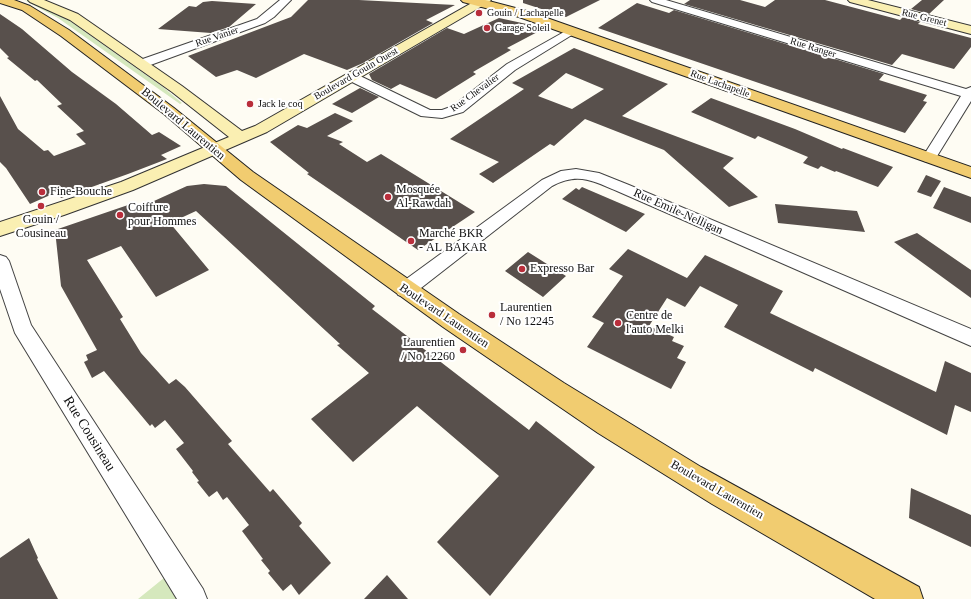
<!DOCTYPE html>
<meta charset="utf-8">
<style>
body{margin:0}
canvas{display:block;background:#fefcf3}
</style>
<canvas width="971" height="599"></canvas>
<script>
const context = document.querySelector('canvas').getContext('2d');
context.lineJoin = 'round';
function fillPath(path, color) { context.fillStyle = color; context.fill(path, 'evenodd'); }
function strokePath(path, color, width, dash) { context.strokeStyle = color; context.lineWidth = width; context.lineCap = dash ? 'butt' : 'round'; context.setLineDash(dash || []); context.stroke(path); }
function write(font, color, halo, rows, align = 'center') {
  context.font = font + ' "Times New Roman",serif'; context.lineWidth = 4; context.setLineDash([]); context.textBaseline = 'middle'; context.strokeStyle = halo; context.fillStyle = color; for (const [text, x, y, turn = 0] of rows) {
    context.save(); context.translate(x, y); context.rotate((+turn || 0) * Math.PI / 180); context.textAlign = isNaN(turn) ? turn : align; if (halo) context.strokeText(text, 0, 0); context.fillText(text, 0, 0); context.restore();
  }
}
const green = new Path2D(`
 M 24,0 L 31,2 L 67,19 L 163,87 L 182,103 L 180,104 L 58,18 Z
 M 175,569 L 193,599 L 138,599 Z`);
const building = new Path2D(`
 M 308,0 L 359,0 L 455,5 L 426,20 L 433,23 L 363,63 L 347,70 L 304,54 L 256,78 L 237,70 L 216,77 L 188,56 L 291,17 Z
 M 523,0 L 600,0 L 566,17 L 523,3 Z
 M 690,0 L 740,0 L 765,7 L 775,0 L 825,0 L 893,18 L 900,20 L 903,17 L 920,22 L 918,24 L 971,38 L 971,47 L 954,69 L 902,54 L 892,65 L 684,4 Z
 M 922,0 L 944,0 L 929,14 L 911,9 Z
 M 212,1 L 256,4 L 229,27 L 211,33 L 158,29 L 189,6 L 196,7 L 203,2 Z
 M 637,3 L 669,13 L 674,10 L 884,74 L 879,80 L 927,95 L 923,101 L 927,102 L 905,133 L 598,28 Z
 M 0,14 L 22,29 L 72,72 L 116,104 L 152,135 L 159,132 L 181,146 L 161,155 L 167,159 L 128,174 L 61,198 L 57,192 L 30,204 L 6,168 L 0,162 L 0,96 L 18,129 L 44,151 L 48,150 L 54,156 L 86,144 L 76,134 L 84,131 L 57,106 L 62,104 L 37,80 L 35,81 L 7,58 L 9,57 L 0,48 Z
 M 499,18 L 545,28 L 507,48 L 511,50 L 473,72 L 476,74 L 436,99 L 400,84 L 391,89 L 372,80 L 369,74 L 447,28 L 464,34 Z
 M 574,48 L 668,84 L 622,116 L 734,158 L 723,168 L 758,197 L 729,207 L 664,150 L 585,119 L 554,146 L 550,144 L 493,183 L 479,174 L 499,162 L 450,139 L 524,89 L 512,83 ZM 566,73 L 604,89 L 572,109 L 538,96 Z
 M 360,88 L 379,97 L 352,113 L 332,104 Z
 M 711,98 L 795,129 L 842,149 L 843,148 L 893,167 L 878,187 L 836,171 L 835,172 L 821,166 L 818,169 L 803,163 L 808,157 L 758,136 L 755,139 L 691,112 Z
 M 335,113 L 353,121 L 327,136 L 343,142 L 339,144 L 367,162 L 381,154 L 475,212 L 418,250 L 307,174 L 309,173 L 270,142 L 298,125 L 307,128 Z
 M 926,175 L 941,181 L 931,197 L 917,192 Z
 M 204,184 L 226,186 L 375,306 L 372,309 L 529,430 L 536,421 L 595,467 L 490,596 L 437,542 L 499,476 L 417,406 L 353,462 L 311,419 L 369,373 L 337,345 L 340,344 L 196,211 L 170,223 L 209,270 L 156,297 L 121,246 L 87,260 L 123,317 L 120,319 L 141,353 L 169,384 L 176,379 L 185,387 L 232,441 L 228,444 L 270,492 L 273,489 L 302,523 L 299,526 L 331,563 L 299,595 L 291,584 L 283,591 L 268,573 L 270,571 L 261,560 L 263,559 L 242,531 L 249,525 L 227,497 L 223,500 L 217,491 L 209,497 L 197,482 L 199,481 L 192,472 L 193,471 L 176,449 L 184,443 L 165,420 L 155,428 L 152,424 L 150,426 L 104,371 L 92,378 L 84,362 L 88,360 L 86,355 L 97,350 L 61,286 L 55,230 L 128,205 L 132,211 L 187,186 Z
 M 582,187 L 645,214 L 626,232 L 562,199 L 576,188 L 579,190 Z
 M 944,187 L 971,197 L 971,223 L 933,208 Z
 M 775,204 L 857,211 L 865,232 L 778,223 Z
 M 917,233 L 971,270 L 971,298 L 894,242 Z
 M 628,249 L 687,278 L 705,255 L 783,291 L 770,313 L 936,392 L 945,361 L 971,373 L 971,412 L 955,405 L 947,435 L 815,368 L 813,372 L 724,327 L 738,305 L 700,286 L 685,307 L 667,298 L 649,326 L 674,337 L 672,341 L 684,346 L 677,358 L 686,362 L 671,389 L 587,347 L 604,323 L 592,317 L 623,276 L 609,269 Z
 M 528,252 L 566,276 L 543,297 L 505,271 Z
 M 911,488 L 971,515 L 971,547 L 909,518 Z
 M 29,538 L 38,558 L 37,559 L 58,599 L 0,599 L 0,558 Z
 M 387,575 L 408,599 L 364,599 Z`);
const street = new Path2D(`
 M 280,0 L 291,0 L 274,17 L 265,23 L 145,67 L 137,67 L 135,64 L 137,61 L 257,19 Z
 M 650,0 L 666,0 L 966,89 L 971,87 L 971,101 L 934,161 L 929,162 L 924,161 L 922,158 L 961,96 L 652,2 Z
 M 571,28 L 576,31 L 575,33 L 515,70 L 463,112 L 442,118 L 421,116 L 348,80 L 346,77 L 348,74 L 356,74 L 430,110 L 442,110 L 453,106 L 507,64 Z
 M 576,169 L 599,173 L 629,185 L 971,329 L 971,346 L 617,191 C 593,181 578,172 552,186 L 412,295 L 405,297 L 398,295 L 396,290 L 398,285 L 542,180 L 561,171 Z
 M 0,255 L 6,257 L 9,261 L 31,325 L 203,589 L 207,599 L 177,599 L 15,333 L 0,289 Z`);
const secondary = new Path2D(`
 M 28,0 L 44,0 L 78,14 L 182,86 L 242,131 L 255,126 L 477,0 L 491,0 L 489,2 L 267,132 L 133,190 L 64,215 L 0,236 L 0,222 L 121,182 L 229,137 L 172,92 L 70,20 L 30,2 Z
 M 848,0 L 868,0 L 971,26 L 971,34 L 850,2 Z`);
const primary = new Path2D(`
 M 0,0 L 14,0 L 30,6 L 69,30 L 174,108 L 253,172 L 459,314 L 564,383 L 701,467 L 919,587 L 923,599 L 875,599 L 712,504 L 598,433 L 443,327 L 241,180 L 164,114 L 61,36 L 22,10 L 0,3 Z
 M 461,0 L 485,0 L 527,11 L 971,167 L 971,178 L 519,17 L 463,2 Z`);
const markers = [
 [479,13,4,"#b92e3b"],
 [487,28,4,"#b92e3b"],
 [250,104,4,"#b92e3b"],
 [42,192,4,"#b92e3b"],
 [388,197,4,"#b92e3b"],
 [41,206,4,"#b92e3b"],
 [120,215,4,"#b92e3b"],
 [411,241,4,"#b92e3b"],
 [522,269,4,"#b92e3b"],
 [492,315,4,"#b92e3b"],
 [618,323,4,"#b92e3b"],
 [463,350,4,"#b92e3b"]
];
const farPoinames = [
 ["Gouin / Lachapelle",487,13],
 ["Garage Soleil",495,28],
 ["Jack le coq",258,104]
];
const farStreetnames = [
 ["Rue Grenet",924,18,14],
 ["Rue Vanier",217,37,-19],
 ["Rue Ranger",813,48,17],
 ["Boulevard Gouin Ouest",356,74,-30],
 ["Rue Lachapelle",720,84,20],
 ["Rue Chevalier",475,93,-36]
];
const streetNames = [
 ["Boulevard Laurentien",183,124,40],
 ["Rue Emile-Nelligan",678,212,24],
 ["Boulevard Laurentien",444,316,34],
 ["Boulevard Laurentien",717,490,30]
];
const poiNames = [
 ["Mosquée",396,190],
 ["Al-Rawdah",396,204],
 ["Fine-Bouche",50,192],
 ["Coiffure",128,208],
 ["pour Hommes",128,222],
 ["Gouin /",41,220,"center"],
 ["Cousineau",41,234,"center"],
 ["Marché BKR",419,234],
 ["- AL BAKAR",419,248],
 ["Expresso Bar",530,269],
 ["Laurentien",500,308],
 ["/ No 12245",500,322],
 ["Centre de",626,316],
 ["l'auto Melki",626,330],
 ["Laurentien",455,343,"right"],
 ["/ No 12260",455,357,"right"]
];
const nearStreetnames = [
 ["Rue Cousineau",89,434,58]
];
fillPath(green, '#d5e8bd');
fillPath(building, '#58504c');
strokePath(street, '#434343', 2);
strokePath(secondary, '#323232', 2);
strokePath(primary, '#212121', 2);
fillPath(street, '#fff');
fillPath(secondary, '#faefb2');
fillPath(primary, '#f1cc70');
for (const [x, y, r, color] of markers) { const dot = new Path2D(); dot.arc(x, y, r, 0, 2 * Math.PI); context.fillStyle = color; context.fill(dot); strokePath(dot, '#fff', 1.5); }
write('10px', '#101010', '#fff', farPoinames, 'left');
write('10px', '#101010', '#fff', farStreetnames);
write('12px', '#101010', '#fff', streetNames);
write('12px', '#101010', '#fff', poiNames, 'left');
write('14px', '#101010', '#fff', nearStreetnames);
</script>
